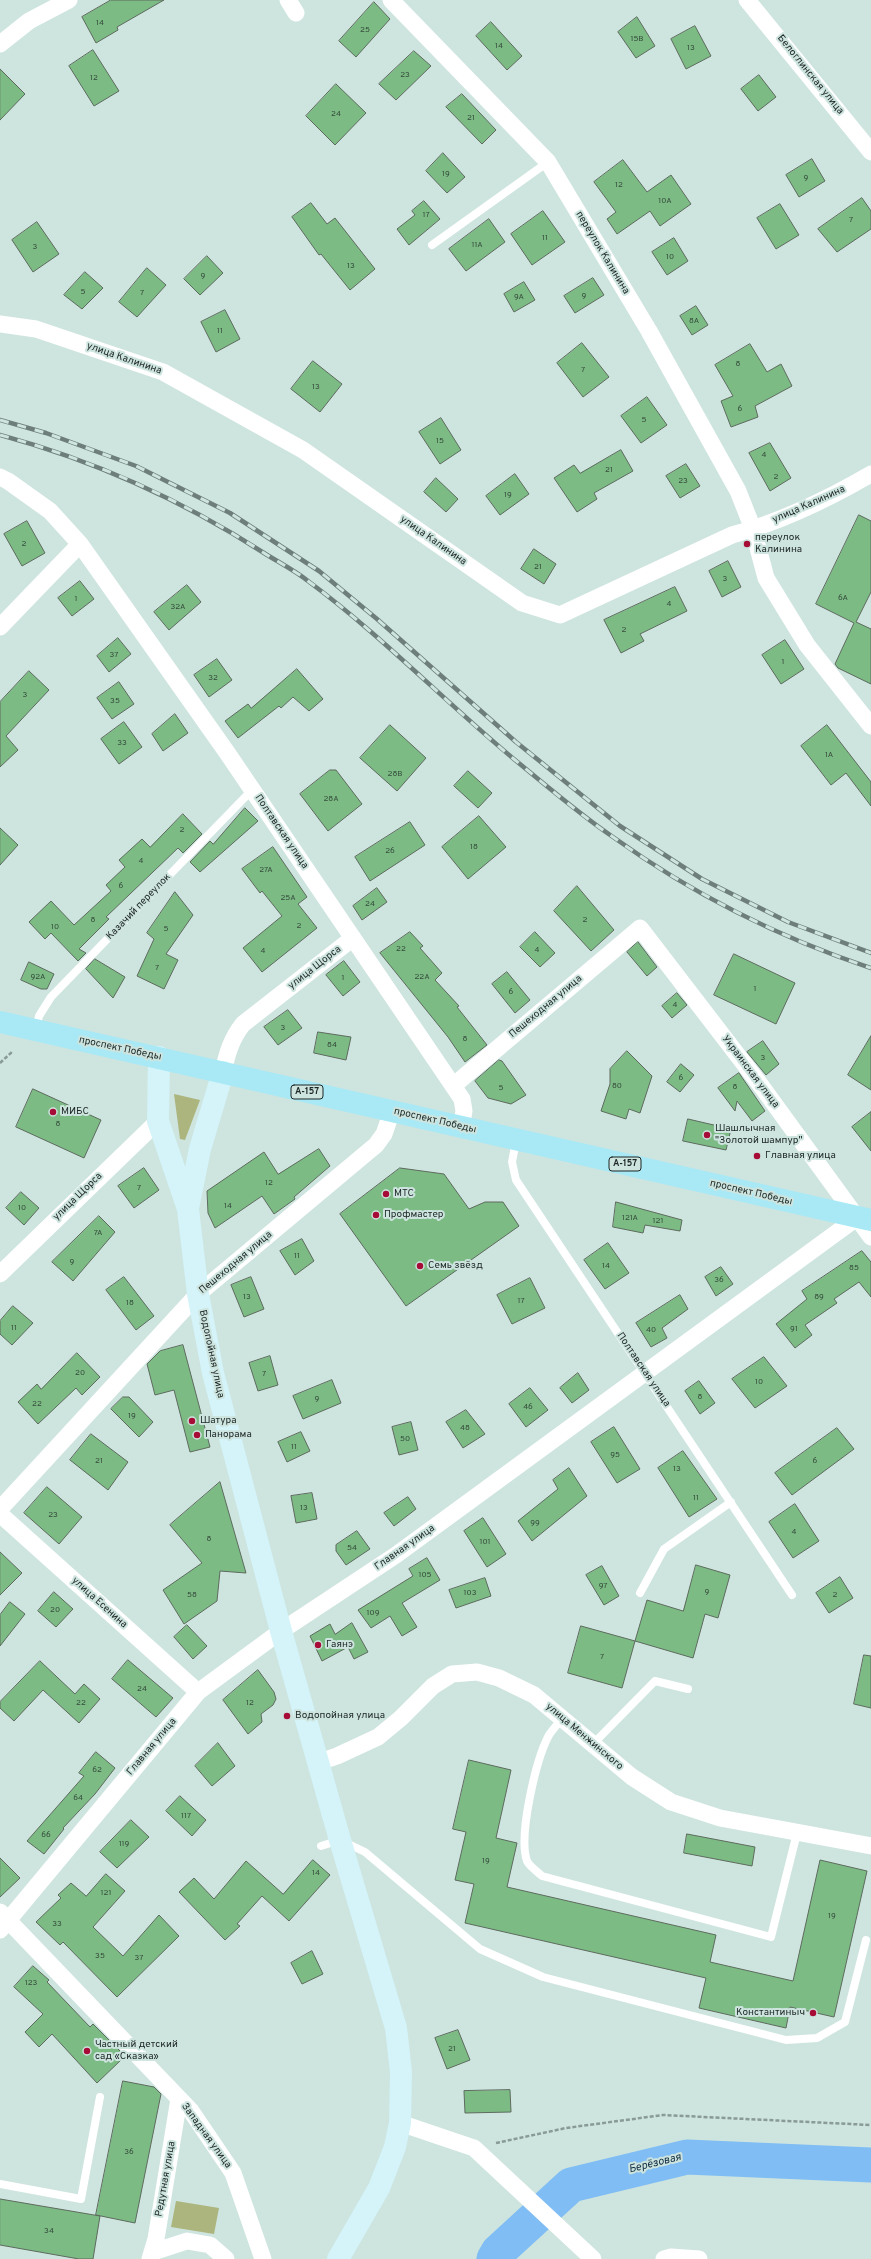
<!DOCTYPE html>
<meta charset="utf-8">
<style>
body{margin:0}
canvas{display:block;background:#cde4df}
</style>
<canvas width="871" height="2259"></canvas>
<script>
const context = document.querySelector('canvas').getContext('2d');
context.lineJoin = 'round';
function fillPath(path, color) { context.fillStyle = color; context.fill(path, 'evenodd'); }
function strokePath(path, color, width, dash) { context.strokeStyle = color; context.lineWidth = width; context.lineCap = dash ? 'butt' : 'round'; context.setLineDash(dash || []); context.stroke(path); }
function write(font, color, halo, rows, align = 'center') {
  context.font = font + ' Overpass,sans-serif'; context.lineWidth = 4; context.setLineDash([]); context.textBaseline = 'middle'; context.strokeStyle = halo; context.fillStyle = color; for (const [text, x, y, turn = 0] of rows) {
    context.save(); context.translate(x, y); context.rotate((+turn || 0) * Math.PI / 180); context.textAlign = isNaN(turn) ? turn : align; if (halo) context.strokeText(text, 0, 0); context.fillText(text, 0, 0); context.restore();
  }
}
const green = new Path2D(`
 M 174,1094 L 200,1100 L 185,1140 L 180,1139 Z
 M 176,2201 L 219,2208 L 214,2234 L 171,2227 Z`);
const river = new Path2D(`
 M 494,2259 L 498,2252 L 571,2185 L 687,2157 L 871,2165`);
const building = new Path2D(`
 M 111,0 L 164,0 L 117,27 L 118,30 L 96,43 L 82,17 Z
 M 374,2 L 390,19 L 356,57 L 339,41 Z
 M 637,17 L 655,46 L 636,58 L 618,32 Z
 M 491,22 L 522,56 L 507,70 L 476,36 Z
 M 695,26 L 711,56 L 686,69 L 671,39 Z
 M 93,50 L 119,91 L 94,106 L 69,66 Z
 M 414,51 L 431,66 L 396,100 L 379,84 Z
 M 0,69 L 25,94 L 0,120 Z
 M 759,75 L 776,97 L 758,111 L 741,89 Z
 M 336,84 L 366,113 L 335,145 L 306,116 Z
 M 462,94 L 496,130 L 482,144 L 446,107 Z
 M 443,153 L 465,177 L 447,193 L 426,171 Z
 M 812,159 L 825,181 L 799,197 L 786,175 Z
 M 623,160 L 647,192 L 671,175 L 691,204 L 660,226 L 650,211 L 617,234 L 607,219 L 616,212 L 594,182 Z
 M 862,198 L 871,211 L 871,229 L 837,252 L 818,229 Z
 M 424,201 L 440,219 L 409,245 L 397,229 L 415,215 L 412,211 Z
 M 311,203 L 327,224 L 335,218 L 375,269 L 350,290 L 321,254 L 319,255 L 292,217 Z
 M 780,204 L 799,235 L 776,249 L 757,218 Z
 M 543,211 L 565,242 L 532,265 L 511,234 Z
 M 489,219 L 505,242 L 466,271 L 449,249 Z
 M 37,222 L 59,254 L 33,272 L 12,240 Z
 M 674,238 L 688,261 L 667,275 L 652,252 Z
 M 207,256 L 223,273 L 200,295 L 184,279 Z
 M 147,268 L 166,285 L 137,317 L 119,302 Z
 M 85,272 L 103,288 L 82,309 L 64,295 Z
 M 593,278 L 604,295 L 575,313 L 564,296 Z
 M 524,282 L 535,300 L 514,312 L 504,294 Z
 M 696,306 L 708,325 L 692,335 L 680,316 Z
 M 225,310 L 240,339 L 216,352 L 201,322 Z
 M 582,343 L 609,377 L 583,397 L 557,363 Z
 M 750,344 L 767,372 L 781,364 L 792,386 L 755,406 L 758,417 L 731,427 L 721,401 L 733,396 L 715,365 Z
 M 313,361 L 342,384 L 320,412 L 291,389 Z
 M 647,397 L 667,425 L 641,443 L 621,416 Z
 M 441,418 L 461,450 L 440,464 L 419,432 Z
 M 770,443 L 791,478 L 770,491 L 749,453 Z
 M 621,450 L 633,471 L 594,493 L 597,499 L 577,512 L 554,478 L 574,465 L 580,473 Z
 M 686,464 L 700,486 L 680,498 L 666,476 Z
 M 515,474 L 529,494 L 500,515 L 486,496 Z
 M 436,478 L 458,499 L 446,512 L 424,492 Z
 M 859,515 L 871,521 L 871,592 L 856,622 L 871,629 L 871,684 L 838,668 L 835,664 L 854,623 L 816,604 Z
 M 27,521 L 45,553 L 22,566 L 4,534 Z
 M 534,549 L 556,564 L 544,584 L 521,569 Z
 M 728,561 L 741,587 L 722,597 L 709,571 Z
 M 80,581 L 94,599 L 72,616 L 58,598 Z
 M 187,585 L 201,602 L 169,630 L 154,612 Z
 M 675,587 L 687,611 L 640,634 L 644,641 L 621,653 L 604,620 Z
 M 118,638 L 131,654 L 109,672 L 97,656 Z
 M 785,640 L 804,669 L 781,684 L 762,655 Z
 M 217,659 L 232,680 L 209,697 L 194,675 Z
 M 297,669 L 323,699 L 309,711 L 293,697 L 281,708 L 279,706 L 238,738 L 225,721 L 248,704 L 251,708 Z
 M 29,671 L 49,690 L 6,736 L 18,750 L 0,767 L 0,702 Z
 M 119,682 L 134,704 L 112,719 L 97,698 Z
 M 175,714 L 188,733 L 163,751 L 152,734 Z
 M 124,722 L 142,747 L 119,764 L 101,739 Z
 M 390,725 L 426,758 L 397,791 L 360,758 Z
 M 827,725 L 871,782 L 871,806 L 846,773 L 831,785 L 801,746 Z
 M 330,770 L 336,770 L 362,804 L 328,831 L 300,794 Z
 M 468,771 L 492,793 L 478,808 L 454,786 Z
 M 245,808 L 258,821 L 200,872 L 190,862 L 210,841 L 213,844 Z
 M 183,814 L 202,834 L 183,853 L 178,848 L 106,917 L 109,919 L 79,949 L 86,953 L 78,961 L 51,933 L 45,939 L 29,922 L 51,901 L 74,925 L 111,891 L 106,885 L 125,867 L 119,860 L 142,839 L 150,847 Z
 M 479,816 L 506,847 L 468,879 L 442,847 Z
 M 410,822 L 425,845 L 370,881 L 355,857 Z
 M 0,828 L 18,845 L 0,865 Z
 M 273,847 L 307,897 L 298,904 L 317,928 L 262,972 L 243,948 L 282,916 L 262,891 L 260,893 L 242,869 Z
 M 577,886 L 614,930 L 591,951 L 554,911 Z
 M 377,888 L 387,902 L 362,920 L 353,906 Z
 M 175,892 L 193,915 L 166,954 L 178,960 L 164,989 L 137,976 L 154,939 L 147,933 Z
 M 410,932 L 423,946 L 420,948 L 442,973 L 435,980 L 459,1006 L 457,1007 L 487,1045 L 465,1062 L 448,1037 L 380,953 Z
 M 535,932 L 555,953 L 540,967 L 520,947 Z
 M 638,942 L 657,967 L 647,976 L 627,952 Z
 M 734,954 L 795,983 L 776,1024 L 714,995 Z
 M 95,959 L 125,977 L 113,998 L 86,969 Z
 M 344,961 L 360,982 L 343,996 L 326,975 Z
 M 29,962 L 54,974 L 47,989 L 41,989 L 21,980 Z
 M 507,972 L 530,1000 L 515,1013 L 492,984 Z
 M 677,993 L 687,1005 L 672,1018 L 662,1006 Z
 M 288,1010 L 302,1028 L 278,1045 L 264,1027 Z
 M 318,1032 L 351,1037 L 346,1060 L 314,1053 Z
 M 871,1036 L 871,1090 L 848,1075 Z
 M 763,1041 L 779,1064 L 766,1075 L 747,1052 Z
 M 627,1051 L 652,1076 L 640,1113 L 629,1109 L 626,1119 L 601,1111 L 610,1084 L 610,1069 Z
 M 499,1060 L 502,1061 L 526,1095 L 511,1104 L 488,1098 L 475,1081 Z
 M 681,1064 L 694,1075 L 680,1092 L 667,1082 Z
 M 739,1073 L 765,1111 L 752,1121 L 737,1101 L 735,1111 L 718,1088 Z
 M 33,1089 L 101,1120 L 84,1158 L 16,1127 Z
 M 871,1112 L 871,1151 L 852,1127 Z
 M 688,1119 L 731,1129 L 726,1150 L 683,1141 Z
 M 319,1149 L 330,1166 L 294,1197 L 295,1199 L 274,1214 L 262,1196 L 215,1228 L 208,1213 L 207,1191 L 264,1152 L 278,1174 Z
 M 144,1168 L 159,1190 L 134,1208 L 118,1186 Z
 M 400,1168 L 444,1174 L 469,1209 L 485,1202 L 503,1202 L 519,1226 L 406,1306 L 340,1214 Z
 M 21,1192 L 39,1208 L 24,1225 L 6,1208 Z
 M 616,1202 L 682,1220 L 680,1231 L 645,1225 L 643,1233 L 613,1227 Z
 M 99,1216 L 115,1232 L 73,1281 L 52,1262 Z
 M 302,1239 L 314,1261 L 295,1275 L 280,1251 Z
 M 608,1243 L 629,1273 L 605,1289 L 584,1260 Z
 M 862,1251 L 871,1262 L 871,1297 L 859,1282 L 834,1299 L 837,1303 L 805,1325 L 812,1335 L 795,1348 L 776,1324 L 807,1299 L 802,1291 Z
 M 721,1267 L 733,1284 L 716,1296 L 705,1277 Z
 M 124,1277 L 154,1316 L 136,1330 L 106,1290 Z
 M 251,1277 L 264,1309 L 244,1317 L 231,1285 Z
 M 530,1278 L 545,1308 L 512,1324 L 497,1295 Z
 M 680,1295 L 688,1309 L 662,1328 L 667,1338 L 651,1347 L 636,1323 Z
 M 13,1306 L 33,1323 L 12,1345 L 0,1334 L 0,1321 Z
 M 183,1345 L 210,1447 L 190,1452 L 174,1390 L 155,1395 L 147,1364 L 160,1351 Z
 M 77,1353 L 100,1377 L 82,1395 L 76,1388 L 38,1424 L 18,1402 L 37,1384 L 41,1389 Z
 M 270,1356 L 278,1385 L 258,1391 L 249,1363 Z
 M 764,1357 L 787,1386 L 755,1408 L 732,1379 Z
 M 578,1373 L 589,1390 L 572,1403 L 560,1388 Z
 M 332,1380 L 341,1403 L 303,1419 L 293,1396 Z
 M 699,1381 L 715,1403 L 700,1414 L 685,1391 Z
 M 530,1388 L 548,1410 L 526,1427 L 509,1404 Z
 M 123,1397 L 129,1397 L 153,1422 L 139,1437 L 111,1409 Z
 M 466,1410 L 485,1434 L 463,1448 L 446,1422 Z
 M 411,1422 L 418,1450 L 399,1455 L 392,1427 Z
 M 614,1427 L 640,1469 L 617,1483 L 591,1442 Z
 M 837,1428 L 854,1449 L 792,1495 L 775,1473 Z
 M 301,1432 L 310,1451 L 287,1462 L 278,1442 Z
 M 91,1434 L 128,1462 L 108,1490 L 70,1460 Z
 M 683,1451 L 717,1499 L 689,1517 L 658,1468 Z
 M 569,1468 L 587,1496 L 532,1541 L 518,1521 L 558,1489 L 553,1480 Z
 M 220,1482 L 246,1573 L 220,1571 L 217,1601 L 184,1624 L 163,1590 L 202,1563 L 170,1525 Z
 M 47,1487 L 82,1517 L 59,1544 L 24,1513 Z
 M 312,1493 L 317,1519 L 296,1523 L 291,1496 Z
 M 408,1497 L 416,1509 L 394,1526 L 384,1513 Z
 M 795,1504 L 819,1541 L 793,1558 L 769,1522 Z
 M 483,1518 L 506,1554 L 487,1567 L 464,1531 Z
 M 357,1531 L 370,1549 L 346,1565 L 336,1551 L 336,1545 Z
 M 0,1552 L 22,1573 L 0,1595 Z
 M 427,1558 L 440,1580 L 402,1603 L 417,1627 L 402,1636 L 390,1616 L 371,1628 L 358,1610 L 413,1576 L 409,1569 Z
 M 696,1565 L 730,1575 L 718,1618 L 705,1614 L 693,1658 L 635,1641 L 647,1600 L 683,1611 Z
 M 602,1566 L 619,1596 L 604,1605 L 586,1575 Z
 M 840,1577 L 853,1598 L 829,1613 L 816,1593 Z
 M 485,1578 L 491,1596 L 456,1608 L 449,1590 Z
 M 54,1592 L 73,1609 L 56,1627 L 38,1611 Z
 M 10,1602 L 25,1614 L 0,1646 L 0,1615 Z
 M 352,1623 L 368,1652 L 354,1659 L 348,1647 L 322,1661 L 310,1636 L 330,1624 L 335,1634 Z
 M 187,1625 L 207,1646 L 193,1659 L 174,1637 Z
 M 581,1626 L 635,1641 L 622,1688 L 568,1673 Z
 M 864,1655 L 871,1656 L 871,1708 L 854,1704 Z
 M 128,1660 L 173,1698 L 156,1717 L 112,1679 Z
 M 40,1661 L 75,1694 L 84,1684 L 100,1699 L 79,1723 L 43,1690 L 14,1721 L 0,1708 L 0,1702 Z
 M 258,1670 L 274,1692 L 276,1699 L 273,1705 L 261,1714 L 262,1722 L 248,1734 L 223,1700 Z
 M 218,1743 L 235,1766 L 212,1786 L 195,1766 Z
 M 96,1752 L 115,1768 L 95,1794 L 63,1828 L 64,1829 L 44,1854 L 27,1841 L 84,1776 L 79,1773 Z
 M 469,1760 L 511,1770 L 496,1838 L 517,1843 L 507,1887 L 716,1935 L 710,1962 L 793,1981 L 820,1860 L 867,1871 L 834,2017 L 790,2007 L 786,2028 L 699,2008 L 706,1978 L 465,1923 L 474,1884 L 455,1880 L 466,1832 L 453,1829 Z
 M 180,1796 L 206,1820 L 192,1836 L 166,1811 Z
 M 131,1820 L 149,1837 L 117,1868 L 100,1852 Z
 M 687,1834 L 755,1847 L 752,1866 L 684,1853 Z
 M 0,1858 L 20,1878 L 0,1897 Z
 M 313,1860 L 330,1875 L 289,1921 L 262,1896 L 237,1924 L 240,1926 L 225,1940 L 179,1892 L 194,1878 L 214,1899 L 246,1861 L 283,1894 Z
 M 106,1874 L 125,1891 L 93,1927 L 123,1956 L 159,1915 L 179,1936 L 117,1997 L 63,1942 L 60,1945 L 36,1922 L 61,1898 L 58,1895 L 71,1883 L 86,1896 Z
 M 312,1951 L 323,1974 L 302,1984 L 291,1963 Z
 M 33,1966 L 49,1980 L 47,1982 L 90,2027 L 93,2024 L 122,2053 L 122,2059 L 97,2083 L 52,2034 L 39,2047 L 25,2032 L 43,2014 L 14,1987 Z
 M 458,2030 L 470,2060 L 447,2069 L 435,2038 Z
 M 123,2081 L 154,2087 L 161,2094 L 135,2223 L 96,2215 Z
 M 510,2090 L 511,2112 L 465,2113 L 464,2091 Z
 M 0,2199 L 100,2216 L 93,2259 L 79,2259 L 0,2245 Z`);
const path = new Path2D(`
 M 0,1063 L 13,1051
 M 496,2143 L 566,2128 L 663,2115 L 871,2125`);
const service = new Path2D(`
 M 432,245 L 548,162
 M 36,1030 L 39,1016 L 51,997 L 252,790
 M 516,1141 L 512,1162 L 516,1180 L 792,1595
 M 640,1593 L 664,1549 L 731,1502
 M 562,1718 C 558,1724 553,1729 549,1735 C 536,1759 518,1836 527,1861 C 529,1866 538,1872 542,1876 L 771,1937 L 797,1833
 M 592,1745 L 655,1681 L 688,1689
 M 321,1846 L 340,1840 L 365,1852 L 480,1949 L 543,1977 L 786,2040 L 817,2038 L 845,2022 L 866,1940
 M 0,2184 L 81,2199 L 100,2097`);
const minor = new Path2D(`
 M 288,0 L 296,13
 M 391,0 L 548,162 L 649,331 L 738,491 L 753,529 L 766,578 L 807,645 L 871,726
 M 747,0 L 871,152
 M 0,44 L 29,21 L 69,0
 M 0,324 L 36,329 L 163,372 L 303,450 L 522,603 L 560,615 L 732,535 C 780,522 828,499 871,474
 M 0,477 L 8,481 L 50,511 L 80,544 L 228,754 L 462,1099 L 464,1111 L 461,1127
 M 0,627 L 80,544
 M 223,1072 C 227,1054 231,1039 243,1024 L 353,938
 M 453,1086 L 640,928 L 762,1087 L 871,1237
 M 0,1274 L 158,1121
 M 0,1509 L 198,1294 L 376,1145 L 384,1134 L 392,1111
 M 0,1514 L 198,1692
 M 319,1762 L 337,1756 L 378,1737 L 401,1718 L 433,1686 L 452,1674 L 477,1672 L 499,1678 L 534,1695 L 632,1777 L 671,1802 L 720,1818 L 871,1846
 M 0,1912 L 191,2111 L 233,2173 L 263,2259
 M 0,1930 L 198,1692 L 281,1631 L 396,1555 L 858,1217
 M 400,2123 L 474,2148 L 593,2259
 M 153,2252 L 187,2241 L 210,2245 L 226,2259
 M 150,2259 L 156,2239 L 179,2099
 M 664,2259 L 671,2257 L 699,2259`);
const secondary = new Path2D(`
 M 159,1057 L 158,1121 L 188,1209 L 198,1294 L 213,1373 L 281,1631 L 340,1840 L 396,2028 L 401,2072 L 400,2123 L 395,2147 L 379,2188 L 338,2259
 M 188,1208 L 200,1149 L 223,1072`);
const primary = new Path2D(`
 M 0,1022 L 871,1220`);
const rail = new Path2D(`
 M 0,420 L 46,433 L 136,466 L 230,513 L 319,571 L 377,619 L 516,742 L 620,826 L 702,879 L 788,922 L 871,953
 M 0,435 C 96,461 180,499 264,553 C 278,562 294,570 308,581 C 381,635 445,702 515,760 C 547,786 579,814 613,837 C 691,893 780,938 871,968`);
const markers = [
 [747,544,4,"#a60c36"],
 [53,1112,4,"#a60c36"],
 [707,1135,4,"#a60c36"],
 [757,1156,4,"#a60c36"],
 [386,1194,4,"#a60c36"],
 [376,1215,4,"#a60c36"],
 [420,1266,4,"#a60c36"],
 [192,1421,4,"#a60c36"],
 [197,1435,4,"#a60c36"],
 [318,1645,4,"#a60c36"],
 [287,1716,4,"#a60c36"],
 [813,2013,4,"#a60c36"],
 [87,2051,4,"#a60c36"]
];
const numberNames = [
 ["14",100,23],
 ["25",365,30],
 ["15В",637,39],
 ["14",499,46],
 ["13",691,48],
 ["23",405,75],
 ["12",94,78],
 ["24",336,114],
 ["21",471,118],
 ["19",446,174],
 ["9",806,178],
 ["12",619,185],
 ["10А",665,201],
 ["17",426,215],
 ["7",851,220],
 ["11",545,238],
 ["11А",477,245],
 ["3",35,247],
 ["10",670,257],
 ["13",351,266],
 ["9",203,276],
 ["5",83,292],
 ["7",142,293],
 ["9",584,296],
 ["9А",519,297],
 ["8А",694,321],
 ["11",220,331],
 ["8",738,364],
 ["7",583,370],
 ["13",316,387],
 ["6",740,409],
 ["5",644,420],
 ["15",440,441],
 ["4",764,455],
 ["21",609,470],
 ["2",776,477],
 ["23",683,481],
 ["19",508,495],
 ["2",24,544],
 ["21",538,567],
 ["3",725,579],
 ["6А",843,598],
 ["1",76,599],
 ["4",669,604],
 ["32А",178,607],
 ["2",624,630],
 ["37",114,655],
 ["1",783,662],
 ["32",213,678],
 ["3",25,695],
 ["35",115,701],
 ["33",122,743],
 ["1А",829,755],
 ["28В",395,774],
 ["28А",331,799],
 ["2",182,830],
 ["18",474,847],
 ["26",390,851],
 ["4",141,861],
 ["27А",266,870],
 ["6",121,886],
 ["25А",288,898],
 ["24",370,904],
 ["8",93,920],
 ["2",585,920],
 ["2",299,926],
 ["10",55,927],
 ["5",166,929],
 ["22",401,949],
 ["4",537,950],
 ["4",263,951],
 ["7",157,968],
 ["92А",38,977],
 ["22А",422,977],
 ["1",343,978],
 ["1",755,989],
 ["6",511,992],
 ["4",675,1005],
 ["3",283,1028],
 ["8",465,1039],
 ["84",332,1045],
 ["3",763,1058],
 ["6",681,1078],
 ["80",617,1086],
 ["8",735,1087],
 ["5",501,1088],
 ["8",58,1124],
 ["12",269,1183],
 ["7",139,1188],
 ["14",228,1206],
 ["10",22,1208],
 ["121А",630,1218],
 ["121",658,1221],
 ["7А",98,1233],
 ["11",297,1256],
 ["9",72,1262],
 ["14",606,1266],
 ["85",854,1268],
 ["36",719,1280],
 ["13",247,1297],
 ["89",819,1297],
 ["17",521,1301],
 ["18",130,1303],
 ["11",14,1328],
 ["91",794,1329],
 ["40",651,1330],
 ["20",80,1373],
 ["7",264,1374],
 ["10",759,1382],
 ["8",700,1397],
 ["9",317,1399],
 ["22",37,1404],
 ["46",528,1407],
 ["19",132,1416],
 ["48",465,1428],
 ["50",405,1439],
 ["11",294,1447],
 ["95",615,1455],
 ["21",99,1461],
 ["6",815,1461],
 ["13",677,1469],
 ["11",696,1498],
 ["13",304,1508],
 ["23",53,1515],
 ["99",535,1523],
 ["4",794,1532],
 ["8",209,1539],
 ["101",485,1542],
 ["54",352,1548],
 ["105",425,1575],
 ["97",603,1586],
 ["9",707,1592],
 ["103",470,1593],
 ["58",192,1595],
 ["2",835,1595],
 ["20",55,1610],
 ["109",373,1613],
 ["7",602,1657],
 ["24",142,1689],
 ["22",81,1703],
 ["12",250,1703],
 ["62",97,1770],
 ["64",78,1798],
 ["117",186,1816],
 ["66",46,1835],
 ["119",124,1844],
 ["19",486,1861],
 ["14",316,1873],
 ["121",106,1893],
 ["19",832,1916],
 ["33",57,1924],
 ["35",100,1956],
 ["37",139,1958],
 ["123",31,1983],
 ["21",452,2049],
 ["36",129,2152],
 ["34",49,2231]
];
const shields = [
 [307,1092,32],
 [625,1164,32]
];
const shieldNames = [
 ["А-157",307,1092],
 ["А-157",625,1164]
];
const streetNames = [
 ["Белоглинская улица",810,75,51],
 ["переулок Калинина",602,253,59],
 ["улица Калинина",124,359,19],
 ["улица Калинина",809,505,-24],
 ["улица Калинина",433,541,35],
 ["Полтавская улица",281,832,56],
 ["Казачий переулок",139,907,-46],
 ["улица Щорса",315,968,-38],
 ["Пешеходная улица",546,1007,-40],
 ["проспект Победы",120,1049,12],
 ["Украинская улица",750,1072,53],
 ["проспект Победы",435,1121,13],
 ["проспект Победы",751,1193,13],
 ["улица Щорса",78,1197,-44],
 ["Пешеходная улица",236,1263,-40],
 ["Водопойная улица",211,1354,78],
 ["Полтавская улица",643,1370,56],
 ["Главная улица",405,1548,-35],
 ["улица Есенина",99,1603,42],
 ["улица Менжинского",584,1737,40],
 ["Главная улица",152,1747,-50],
 ["Западная улица",206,2136,54],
 ["Редутная улица",166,2179,-80]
];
const poiNames = [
 ["переулок",755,538],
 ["Калинина",755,550],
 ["МИБС",61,1112],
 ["Шашлычная",715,1129],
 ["\"Золотой шампур\"",715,1141],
 ["Главная улица",765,1156],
 ["МТС",394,1194],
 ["Профмастер",384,1215],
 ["Семь звёзд",428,1266],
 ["Шатура",200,1421],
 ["Панорама",205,1435],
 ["Гаянэ",326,1645],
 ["Водопойная улица",295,1716],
 ["Константиныч",805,2013,"right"],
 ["Частный детский",95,2045],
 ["сад «Сказка»",95,2057]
];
const waterNames = [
 ["Берёзовая",655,2164,-14]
];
fillPath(green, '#adb57e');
strokePath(river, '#7fbdf4', 35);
fillPath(building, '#7cbb84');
strokePath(building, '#5d6b5e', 1);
strokePath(path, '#899a97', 2.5, [4, 2]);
strokePath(service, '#fff', 8);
strokePath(minor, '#fff', 17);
strokePath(secondary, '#d4f4fa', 22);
strokePath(primary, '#a9e9f6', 22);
strokePath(rail, '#6e7e7a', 4.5);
strokePath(rail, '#cde4df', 3, [9]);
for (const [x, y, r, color] of markers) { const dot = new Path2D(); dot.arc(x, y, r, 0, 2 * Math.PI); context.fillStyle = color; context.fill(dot); strokePath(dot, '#cde4df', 1.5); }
write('8px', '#354b3c', null, numberNames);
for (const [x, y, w] of shields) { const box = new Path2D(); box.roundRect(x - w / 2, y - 7, w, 14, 3); context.fillStyle = '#cde4df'; context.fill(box); strokePath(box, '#1d2624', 1); }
write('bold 9px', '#1d2624', null, shieldNames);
write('10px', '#1d2624', '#cde4df', streetNames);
write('10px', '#1d2624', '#cde4df', poiNames, 'left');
write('italic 11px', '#112c42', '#cde4df', waterNames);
</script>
